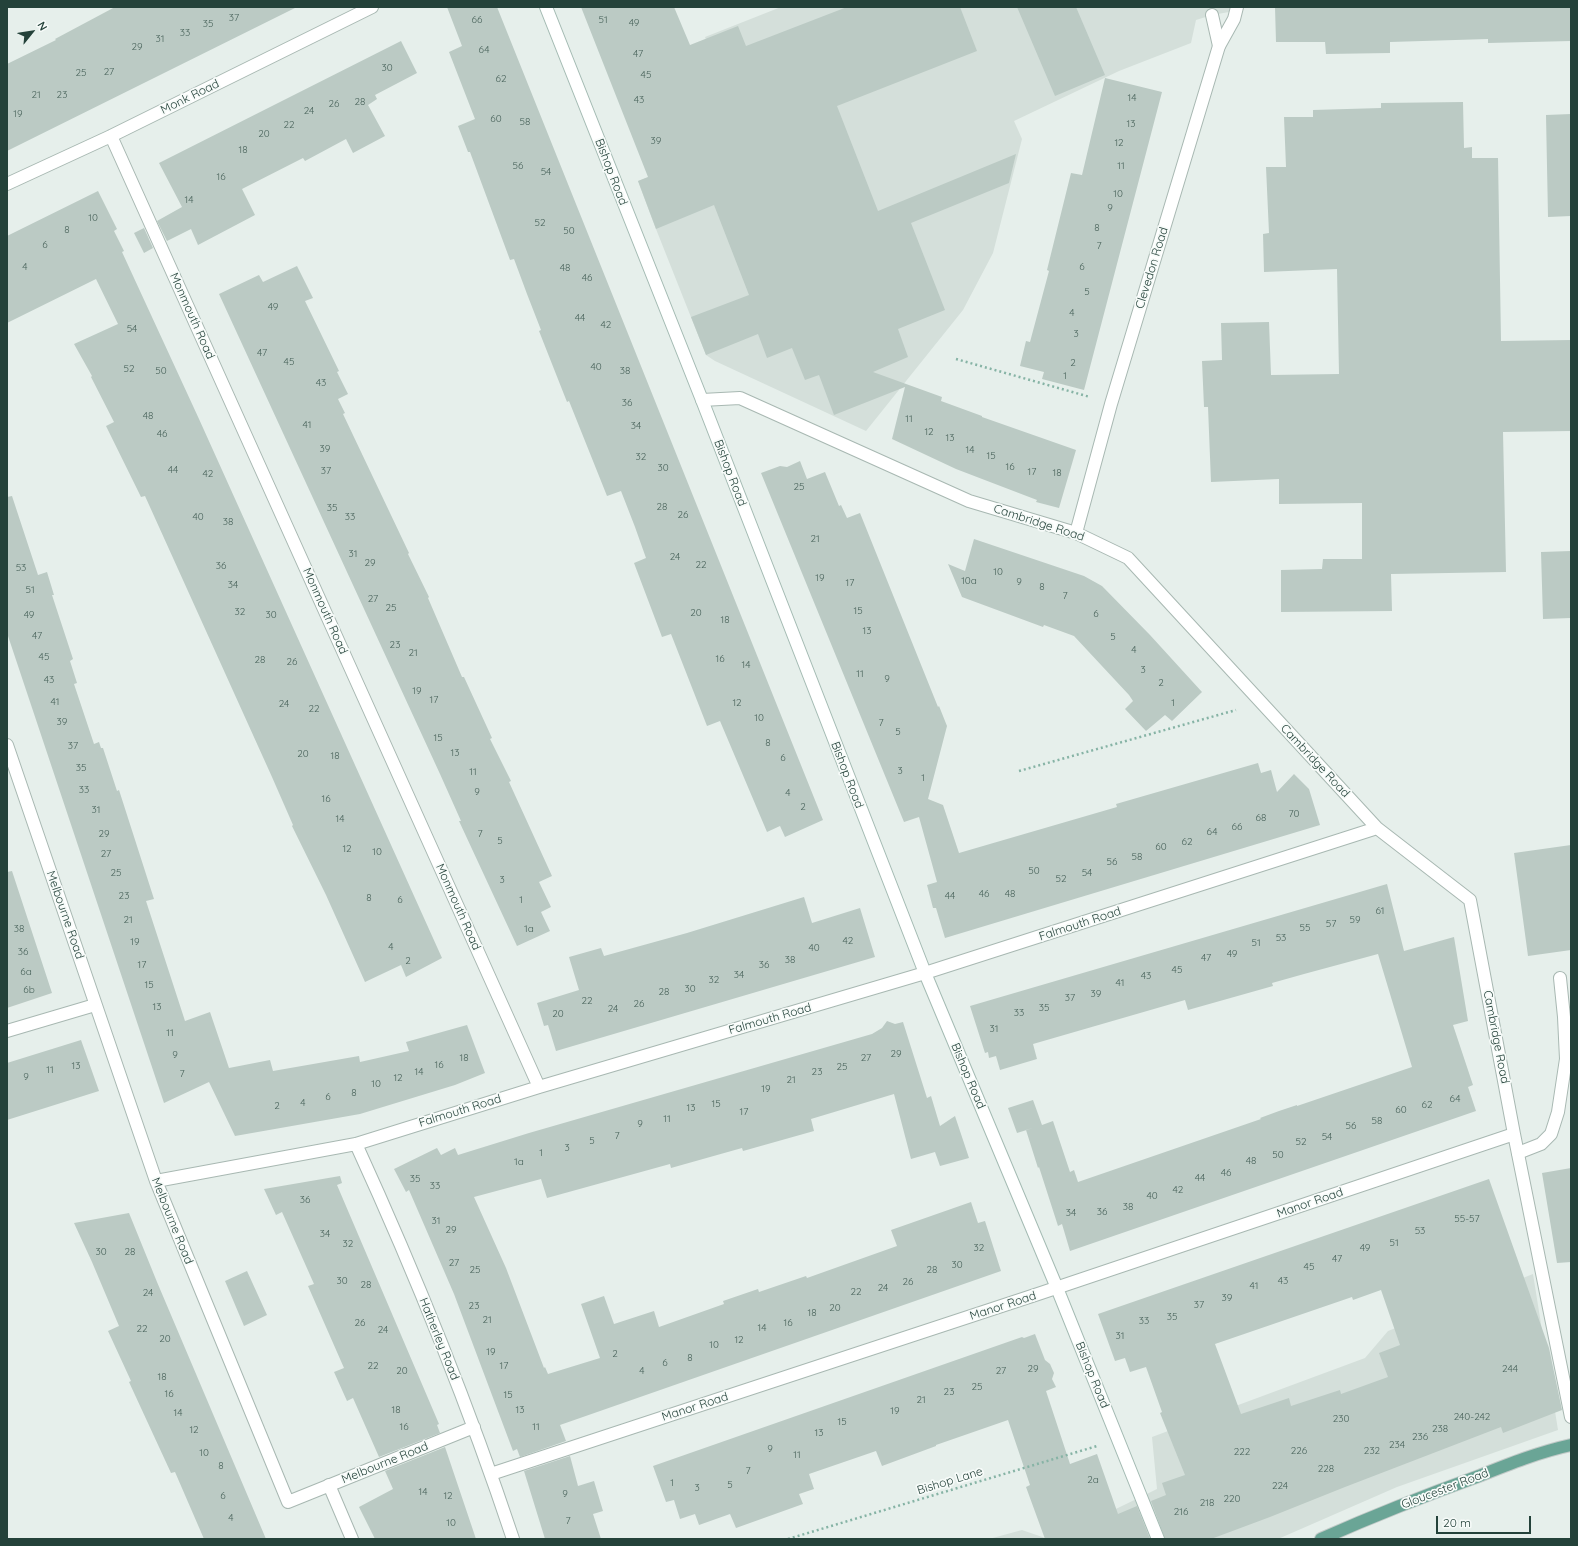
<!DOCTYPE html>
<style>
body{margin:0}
#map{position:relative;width:1578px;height:1546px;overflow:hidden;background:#e6efeb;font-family:Quicksand,sans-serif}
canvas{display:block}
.frame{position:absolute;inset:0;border:8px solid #24423a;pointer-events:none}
.north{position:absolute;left:12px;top:12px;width:40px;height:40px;-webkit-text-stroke:3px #f7fbf9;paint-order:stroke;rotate:60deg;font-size:11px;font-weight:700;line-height:16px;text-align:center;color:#24423a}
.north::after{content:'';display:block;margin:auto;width:14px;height:18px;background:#24423a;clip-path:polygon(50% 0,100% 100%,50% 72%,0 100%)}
.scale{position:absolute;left:1436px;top:1516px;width:95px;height:18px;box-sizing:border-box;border:2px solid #24423a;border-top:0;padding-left:5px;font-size:12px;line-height:14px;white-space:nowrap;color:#24423a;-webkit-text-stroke:3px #f7fbf9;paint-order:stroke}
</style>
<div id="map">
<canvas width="1578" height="1546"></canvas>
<div class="frame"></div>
<div class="north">N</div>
<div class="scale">20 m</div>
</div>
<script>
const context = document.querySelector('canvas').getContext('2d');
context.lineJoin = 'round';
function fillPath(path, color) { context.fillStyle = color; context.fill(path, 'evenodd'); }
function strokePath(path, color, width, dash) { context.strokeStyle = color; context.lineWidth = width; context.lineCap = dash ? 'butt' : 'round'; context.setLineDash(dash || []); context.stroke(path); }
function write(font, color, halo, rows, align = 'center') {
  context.font = font + ' Quicksand,sans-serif'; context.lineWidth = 3.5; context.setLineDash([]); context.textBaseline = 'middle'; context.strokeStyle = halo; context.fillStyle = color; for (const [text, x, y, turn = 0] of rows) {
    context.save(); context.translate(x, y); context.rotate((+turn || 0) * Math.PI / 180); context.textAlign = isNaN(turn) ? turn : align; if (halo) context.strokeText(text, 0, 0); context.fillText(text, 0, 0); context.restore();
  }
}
const built = new Path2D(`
 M 781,7 L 1230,7 L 1229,12 L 1212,15 L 1196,20 L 1191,43 L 1119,71 L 1014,121 L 1022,139 L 993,253 L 963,310 L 866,431 L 715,361 L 706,355 L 656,229 L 638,181 L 657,174 L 739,126 L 705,37 Z
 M 1533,1274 L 1558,1430 L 1397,1487 L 1278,1539 L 1054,1539 L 1157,1489 L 1152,1437 L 1365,1358 L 1388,1331 Z
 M 1022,1530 L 1048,1539 L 989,1539 Z`);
const building = new Path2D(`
 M 115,7 L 297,7 L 7,151 L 7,64 L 56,40 L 55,39 Z
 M 447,7 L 497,7 L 823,820 L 785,837 L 780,826 L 767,832 L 720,721 L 707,726 L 671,634 L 662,637 L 634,563 L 646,558 L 635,527 L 621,491 L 607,496 L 569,401 L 567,402 L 539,331 L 541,330 L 527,294 L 514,259 L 510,260 L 470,152 L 468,152 L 458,126 L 475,119 L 449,52 L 462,46 Z
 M 581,7 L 674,7 L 690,45 L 738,26 L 746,46 L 847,7 L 960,7 L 977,51 L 837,106 L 878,211 L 1016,154 L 1009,183 L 911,223 L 945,310 L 898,329 L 908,357 L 873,372 L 942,397 L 941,401 L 982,416 L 982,417 L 1076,450 L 1059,508 L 1036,502 L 1037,500 L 956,469 L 892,439 L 905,387 L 834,415 L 819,375 L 805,380 L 792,348 L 767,358 L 758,334 L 706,355 L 691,317 L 749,295 L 714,205 L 656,229 L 638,181 L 648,177 Z
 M 1017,7 L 1076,7 L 1105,75 L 1055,96 Z
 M 1275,7 L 1571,7 L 1571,41 L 1488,43 L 1488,39 L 1390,42 L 1390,53 L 1326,54 L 1325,42 L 1276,42 Z
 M 401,41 L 417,73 L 375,95 L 377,99 L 368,105 L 385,136 L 353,153 L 346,139 L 305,161 L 303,158 L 242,189 L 255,215 L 198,245 L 191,229 L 167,241 L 157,221 L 182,207 L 159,163 Z
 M 1105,78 L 1162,92 L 1084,390 L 1042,379 L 1044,372 L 1020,366 L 1026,341 L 1030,342 L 1049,271 L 1047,270 L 1071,173 L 1082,175 Z
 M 1463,102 L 1464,148 L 1472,147 L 1472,158 L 1498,158 L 1501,341 L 1571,340 L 1571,431 L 1503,432 L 1506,572 L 1391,574 L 1392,611 L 1281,612 L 1281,570 L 1322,569 L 1323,559 L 1362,559 L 1362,503 L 1279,504 L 1279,479 L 1211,482 L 1208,407 L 1204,407 L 1202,361 L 1222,360 L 1221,323 L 1269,322 L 1271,375 L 1339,374 L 1337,269 L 1264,272 L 1263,234 L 1269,233 L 1266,167 L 1286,167 L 1284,117 L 1313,117 L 1313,110 L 1381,108 L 1381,103 Z
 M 1571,114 L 1571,216 L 1548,217 L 1546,115 Z
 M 98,191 L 117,229 L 114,231 L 124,251 L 122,252 L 199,419 L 442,958 L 406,977 L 401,965 L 365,982 L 326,895 L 292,826 L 293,825 L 272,777 L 145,496 L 141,497 L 106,426 L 114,422 L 91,377 L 92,376 L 74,344 L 118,324 L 96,279 L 7,323 L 7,236 Z
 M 144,228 L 153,248 L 144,253 L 134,233 Z
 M 297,266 L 313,298 L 305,301 L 339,371 L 337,372 L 348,394 L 338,399 L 345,413 L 343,414 L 409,553 L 408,554 L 429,597 L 428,598 L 462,677 L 464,677 L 492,738 L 490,739 L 511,781 L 509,782 L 552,876 L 539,882 L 551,907 L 541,912 L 550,931 L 517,946 L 459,821 L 461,821 L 440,774 L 219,294 L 259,275 L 263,282 Z
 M 800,461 L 807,479 L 825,472 L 839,506 L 841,505 L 847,518 L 860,513 L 938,707 L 939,706 L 947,726 L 928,799 L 943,805 L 959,853 L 1117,807 L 1116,804 L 1258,763 L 1261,773 L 1271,770 L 1277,792 L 1294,774 L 1309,789 L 1320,825 L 945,938 L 936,908 L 933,908 L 927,885 L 937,882 L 919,817 L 904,822 L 761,473 L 780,466 L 787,467 Z
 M 12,496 L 38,575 L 47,572 L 54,595 L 52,595 L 73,659 L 70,661 L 77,683 L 74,684 L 94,744 L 99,742 L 101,748 L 103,748 L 117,791 L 119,790 L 154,899 L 146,901 L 185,1021 L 210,1012 L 229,1068 L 270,1060 L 273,1071 L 359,1056 L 360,1062 L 409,1051 L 406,1042 L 467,1025 L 485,1073 L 455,1085 L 360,1114 L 235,1136 L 209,1082 L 164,1103 L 7,633 L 7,497 Z
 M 974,539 L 1084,576 L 1102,586 L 1150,635 L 1202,692 L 1172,721 L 1165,715 L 1146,731 L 1125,709 L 1133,701 L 1129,695 L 1074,636 L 1044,625 L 1043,627 L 962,597 L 948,564 L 965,571 Z
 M 1571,551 L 1571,618 L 1543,619 L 1541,552 Z
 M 1571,845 L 1571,950 L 1528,956 L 1514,853 Z
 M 12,871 L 52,993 L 7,1008 L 7,872 Z
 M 1387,884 L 1404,951 L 1454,937 L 1468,1021 L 1453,1025 L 1473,1085 L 1468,1087 L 1476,1111 L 1070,1251 L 1062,1224 L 1058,1226 L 1039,1167 L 1038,1168 L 1026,1130 L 1033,1128 L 1017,1133 L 1008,1108 L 1033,1100 L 1042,1125 L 1053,1121 L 1070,1172 L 1074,1170 L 1078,1182 L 1261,1119 L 1260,1118 L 1279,1111 L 1297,1105 L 1297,1106 L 1412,1067 L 1378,954 L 1304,974 L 1272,983 L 1273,986 L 1188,1010 L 1185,1000 L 1033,1044 L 1037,1059 L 1000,1070 L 996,1056 L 989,1058 L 988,1052 L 985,1053 L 970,1006 Z
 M 804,897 L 812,923 L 860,908 L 875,957 L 556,1051 L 548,1025 L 544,1026 L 537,1003 L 579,990 L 569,957 L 601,948 L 604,956 L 687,933 Z
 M 887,1021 L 895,1024 L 903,1022 L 927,1098 L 931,1096 L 940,1126 L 955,1116 L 969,1158 L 940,1166 L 935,1152 L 911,1159 L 894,1094 L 811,1119 L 814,1131 L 743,1151 L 742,1148 L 671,1168 L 670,1164 L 547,1198 L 541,1179 L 474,1197 L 506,1268 L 544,1368 L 545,1367 L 548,1374 L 600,1358 L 581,1304 L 604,1296 L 614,1324 L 654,1311 L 659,1327 L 724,1304 L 723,1301 L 758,1289 L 759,1292 L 806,1276 L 807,1278 L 897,1246 L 891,1230 L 971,1202 L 978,1223 L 985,1221 L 1001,1271 L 560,1425 L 566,1441 L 520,1457 L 517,1449 L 513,1451 L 454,1294 L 409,1190 L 406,1192 L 394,1169 L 437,1148 L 441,1155 L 455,1148 L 458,1155 L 529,1133 L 872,1034 L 882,1028 Z
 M 81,1040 L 99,1091 L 7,1120 L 7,1063 Z
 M 1571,1168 L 1571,1262 L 1557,1263 L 1542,1173 Z
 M 340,1176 L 342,1183 L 337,1185 L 439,1424 L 437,1425 L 440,1433 L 379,1457 L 353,1398 L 347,1401 L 334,1372 L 344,1368 L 308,1286 L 314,1284 L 282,1212 L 276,1215 L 264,1189 Z
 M 1489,1179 L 1549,1348 L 1562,1410 L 1503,1433 L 1501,1427 L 1345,1487 L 1270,1517 L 1211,1539 L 1165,1539 L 1151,1501 L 1166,1495 L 1162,1483 L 1185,1475 L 1160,1413 L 1162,1412 L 1146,1367 L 1130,1372 L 1125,1358 L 1115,1361 L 1098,1314 ZM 1381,1290 L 1400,1345 L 1379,1353 L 1388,1377 L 1341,1394 L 1340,1390 L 1291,1406 L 1289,1398 L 1241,1414 L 1215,1344 L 1352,1297 L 1353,1300 Z
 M 129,1213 L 157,1282 L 266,1539 L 204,1539 L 175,1472 L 171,1473 L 129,1382 L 131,1381 L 108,1331 L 119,1326 L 92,1262 L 74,1223 Z
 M 247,1271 L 267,1315 L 244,1326 L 225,1281 Z
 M 1035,1334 L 1045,1360 L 1050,1364 L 1054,1373 L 1052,1379 L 1056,1387 L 1046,1391 L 1070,1464 L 1097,1454 L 1118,1514 L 1137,1506 L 1150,1539 L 1045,1539 L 1026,1487 L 1030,1485 L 1008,1420 L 936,1445 L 936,1446 L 882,1466 L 876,1451 L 809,1474 L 814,1489 L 799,1494 L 803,1504 L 736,1528 L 730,1514 L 699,1525 L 695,1514 L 680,1519 L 674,1500 L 666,1502 L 653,1466 L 1022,1337 L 1024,1338 Z
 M 445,1447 L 476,1539 L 375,1539 L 359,1507 L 393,1489 L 385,1471 Z
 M 570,1456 L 578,1486 L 594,1481 L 603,1511 L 593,1514 L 601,1539 L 545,1539 L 524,1471 Z`);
const path = new Path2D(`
 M 956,359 L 1090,397
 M 1019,771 L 1236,710
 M 788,1539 L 1097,1446`);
const lane = new Path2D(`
 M 1212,15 L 1219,46
 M 1518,1153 L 1541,1144 L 1551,1134 L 1558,1112 L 1566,1059 L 1564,1017 L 1560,978
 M 329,1485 L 352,1539`);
const street = new Path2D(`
 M 111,136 L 539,1087
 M 7,184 L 111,136 L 372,7
 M 702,400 L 740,398 L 969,501 L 1076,533 L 1128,558 L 1377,828 L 1470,900 L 1514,1134 L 1571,1417
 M 1076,533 L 1111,404 L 1219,46 L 1234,19 L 1237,7
 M 7,745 L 156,1181 L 288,1502 L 474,1427
 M 7,1031 L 95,1005
 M 356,1144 C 415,1273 468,1404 513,1539
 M 156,1181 L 356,1144 L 539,1087 L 925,973 L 1377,828
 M 491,1474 L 1041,1293 L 1514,1134`);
const secondary = new Path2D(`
 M 546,7 L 702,400 L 925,973 L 1057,1288 L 1158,1539`);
const primary = new Path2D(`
 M 1321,1539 C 1373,1516 1426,1495 1479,1476 C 1509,1464 1539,1452 1571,1445`);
const numberNames = [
 ["37",234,18],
 ["66",477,20],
 ["51",603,20],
 ["49",634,23],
 ["35",208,24],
 ["33",185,33],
 ["31",160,39],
 ["29",137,47],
 ["64",484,50],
 ["47",638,54],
 ["30",387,68],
 ["27",109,72],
 ["25",81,73],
 ["45",646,75],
 ["62",501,79],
 ["21",36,95],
 ["23",62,95],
 ["14",1132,98],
 ["43",639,100],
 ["28",360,102],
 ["26",334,104],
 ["24",309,111],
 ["19",18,114],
 ["60",496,119],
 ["58",525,122],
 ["13",1131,124],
 ["22",289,125],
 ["20",264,134],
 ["39",656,141],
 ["12",1119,143],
 ["18",243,150],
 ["56",518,166],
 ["11",1121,166],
 ["54",546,172],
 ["16",221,177],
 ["10",1118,194],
 ["14",189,200],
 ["9",1110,208],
 ["10",93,218],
 ["52",540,223],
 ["8",1097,228],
 ["8",67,230],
 ["50",569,231],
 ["6",45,245],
 ["7",1099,246],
 ["4",25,267],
 ["6",1082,267],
 ["48",565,268],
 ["46",587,278],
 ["5",1087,292],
 ["49",273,307],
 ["4",1072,313],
 ["44",580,318],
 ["42",606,325],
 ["54",132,329],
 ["3",1076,334],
 ["47",262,353],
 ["45",289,362],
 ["2",1073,363],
 ["40",596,367],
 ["52",129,369],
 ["50",161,371],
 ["38",625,371],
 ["1",1065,376],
 ["43",321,383],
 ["36",627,403],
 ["48",148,416],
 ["11",909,419],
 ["41",307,425],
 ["34",636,426],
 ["12",929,432],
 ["46",162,434],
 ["13",950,438],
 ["39",325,449],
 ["14",970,450],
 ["15",991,456],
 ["32",641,457],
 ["16",1010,467],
 ["30",663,468],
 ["44",173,470],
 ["37",326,471],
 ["17",1032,472],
 ["18",1057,473],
 ["42",208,474],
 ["25",799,487],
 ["28",662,507],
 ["35",332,508],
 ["26",683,515],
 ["40",198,517],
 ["33",350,517],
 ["38",228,522],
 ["21",815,539],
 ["31",353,554],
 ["24",675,557],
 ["29",370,563],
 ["22",701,565],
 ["36",221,566],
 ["53",21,568],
 ["10",998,572],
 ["19",820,578],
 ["10a",969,581],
 ["9",1019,582],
 ["17",850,583],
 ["34",233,585],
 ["8",1042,587],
 ["51",30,590],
 ["7",1065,596],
 ["27",373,599],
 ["25",391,608],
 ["15",858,611],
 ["32",240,612],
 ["20",696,613],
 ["6",1096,614],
 ["49",29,615],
 ["30",271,615],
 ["18",725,620],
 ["13",867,631],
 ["47",37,636],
 ["5",1113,637],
 ["23",395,645],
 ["4",1134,650],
 ["21",413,653],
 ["45",44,657],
 ["16",720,659],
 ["28",260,660],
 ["26",292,662],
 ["14",746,665],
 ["3",1143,670],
 ["11",860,674],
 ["9",887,679],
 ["43",49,680],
 ["2",1161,683],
 ["19",417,691],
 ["17",434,700],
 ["41",55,702],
 ["12",737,703],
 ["1",1173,703],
 ["24",284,704],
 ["22",314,709],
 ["10",759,718],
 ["39",62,722],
 ["7",881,723],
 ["5",898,732],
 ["15",438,738],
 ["8",768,743],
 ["37",73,746],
 ["13",455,753],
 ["20",303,754],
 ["18",335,756],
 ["6",783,758],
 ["35",81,768],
 ["3",900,771],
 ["11",473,772],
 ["1",923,778],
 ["33",84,790],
 ["9",477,792],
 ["4",788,793],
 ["16",326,799],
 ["2",803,807],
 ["31",96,810],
 ["70",1294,814],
 ["68",1261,818],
 ["14",340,819],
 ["66",1237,827],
 ["64",1212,832],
 ["29",104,834],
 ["7",480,834],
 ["5",500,841],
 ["62",1187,842],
 ["60",1161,847],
 ["12",347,849],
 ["10",377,852],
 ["27",106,854],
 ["58",1137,857],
 ["56",1112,862],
 ["50",1034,871],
 ["25",116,873],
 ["54",1087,873],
 ["52",1061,879],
 ["3",502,880],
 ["46",984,894],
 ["48",1010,894],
 ["23",124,896],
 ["44",950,896],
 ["8",369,898],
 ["6",400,900],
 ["1",521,900],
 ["61",1380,911],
 ["21",128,920],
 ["59",1355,920],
 ["57",1331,924],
 ["55",1305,928],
 ["38",19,929],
 ["1a",529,929],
 ["53",1281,938],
 ["42",848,941],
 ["19",135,942],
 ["51",1256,943],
 ["4",391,947],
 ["40",814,948],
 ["36",23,952],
 ["49",1232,954],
 ["47",1206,958],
 ["38",790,960],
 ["2",408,961],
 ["17",142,965],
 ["36",764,965],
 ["45",1177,970],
 ["6a",26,972],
 ["34",739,975],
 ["43",1146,976],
 ["32",714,980],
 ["41",1120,983],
 ["15",149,985],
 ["30",690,989],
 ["6b",29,990],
 ["28",664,992],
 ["39",1096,994],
 ["37",1070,998],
 ["22",587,1001],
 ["26",639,1004],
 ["13",157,1007],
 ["35",1044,1008],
 ["24",613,1009],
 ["33",1019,1013],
 ["20",558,1014],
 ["31",994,1029],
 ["11",170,1033],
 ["29",896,1054],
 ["9",175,1055],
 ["18",464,1058],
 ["27",866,1058],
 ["16",439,1065],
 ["13",76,1066],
 ["25",842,1067],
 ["11",50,1070],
 ["14",419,1072],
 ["23",817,1072],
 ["7",182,1074],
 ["9",26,1077],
 ["12",398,1078],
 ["21",791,1080],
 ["10",376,1084],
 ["19",766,1089],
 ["8",354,1093],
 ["6",328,1097],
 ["64",1455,1099],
 ["4",303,1103],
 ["15",716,1104],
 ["62",1427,1105],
 ["2",277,1106],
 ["13",691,1108],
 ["60",1401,1110],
 ["17",744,1112],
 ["11",667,1119],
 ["58",1377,1121],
 ["9",640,1124],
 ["56",1351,1126],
 ["7",617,1136],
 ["54",1327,1137],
 ["5",592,1141],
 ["52",1301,1142],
 ["3",567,1148],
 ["1",541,1153],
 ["50",1278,1155],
 ["48",1251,1161],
 ["1a",519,1162],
 ["46",1226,1173],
 ["44",1200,1178],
 ["35",415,1179],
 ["33",435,1186],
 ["42",1178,1190],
 ["40",1152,1196],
 ["36",305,1200],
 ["38",1128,1207],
 ["36",1102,1212],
 ["34",1071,1213],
 ["55-57",1467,1219],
 ["31",436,1221],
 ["29",451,1230],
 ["53",1420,1231],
 ["34",325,1234],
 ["51",1394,1243],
 ["32",348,1244],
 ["32",979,1248],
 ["49",1365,1248],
 ["30",101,1252],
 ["28",130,1252],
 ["47",1337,1259],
 ["27",454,1263],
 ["30",957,1265],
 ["45",1309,1267],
 ["25",475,1270],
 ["28",932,1270],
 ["30",342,1281],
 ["43",1283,1281],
 ["26",908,1282],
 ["28",366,1285],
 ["41",1254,1286],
 ["24",883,1288],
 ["22",856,1292],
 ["24",148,1293],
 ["39",1227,1298],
 ["37",1199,1305],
 ["23",474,1306],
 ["20",835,1308],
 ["18",812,1313],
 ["35",1172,1317],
 ["21",487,1320],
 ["33",1144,1321],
 ["26",360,1323],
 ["16",788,1323],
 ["14",762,1328],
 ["22",142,1329],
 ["24",383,1330],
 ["31",1120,1336],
 ["20",165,1339],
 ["12",739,1340],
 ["10",714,1345],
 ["19",491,1352],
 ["2",615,1354],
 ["8",690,1358],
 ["6",665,1363],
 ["22",373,1366],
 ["17",504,1366],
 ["29",1033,1369],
 ["244",1510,1369],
 ["20",402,1371],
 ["4",642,1371],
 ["27",1001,1371],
 ["18",162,1377],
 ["25",977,1387],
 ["23",949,1392],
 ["16",169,1394],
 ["15",508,1395],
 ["21",921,1400],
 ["18",396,1410],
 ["13",520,1410],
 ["19",895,1411],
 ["14",178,1413],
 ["240-242",1472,1417],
 ["230",1341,1419],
 ["15",842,1422],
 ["16",404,1427],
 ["11",536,1427],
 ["238",1440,1429],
 ["12",194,1430],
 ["13",819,1433],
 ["236",1420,1437],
 ["234",1397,1445],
 ["9",770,1449],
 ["226",1299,1451],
 ["232",1372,1451],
 ["222",1242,1452],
 ["10",204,1453],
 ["11",797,1455],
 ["8",221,1466],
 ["228",1326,1469],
 ["7",748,1471],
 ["2a",1093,1480],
 ["1",672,1483],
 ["5",730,1485],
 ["224",1280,1486],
 ["3",697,1488],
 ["14",423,1492],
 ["9",565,1494],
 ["6",223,1496],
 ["12",448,1496],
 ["220",1232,1499],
 ["218",1207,1503],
 ["216",1181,1512],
 ["4",231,1518],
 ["7",568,1521],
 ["10",451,1523]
];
const streetNames = [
 ["Monk Road",190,97,-26],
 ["Bishop Road",611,172,69],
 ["Clevedon Road",1152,268,-73],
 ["Monmouth Road",192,316,66],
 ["Bishop Road",730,473,69],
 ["Cambridge Road",1039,523,18],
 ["Monmouth Road",325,611,66],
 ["Cambridge Road",1315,761,47],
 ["Bishop Road",847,775,69],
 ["Monmouth Road",458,907,66],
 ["Melbourne Road",65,915,71],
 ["Falmouth Road",1080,924,-18],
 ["Falmouth Road",770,1019,-16],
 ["Cambridge Road",1496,1037,79],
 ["Bishop Road",968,1076,67],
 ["Falmouth Road",460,1111,-17],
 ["Manor Road",1310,1203,-19],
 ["Melbourne Road",172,1221,68],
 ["Manor Road",1003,1306,-18],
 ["Hatherley Road",439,1339,68],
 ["Bishop Road",1092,1375,68],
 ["Manor Road",695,1407,-18],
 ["Melbourne Road",385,1463,-22],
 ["Bishop Lane",950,1481,-17],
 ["Gloucester Road",1445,1489,-21]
];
fillPath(built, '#d4dfda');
fillPath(building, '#bbcac4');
strokePath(lane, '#a8b8b2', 14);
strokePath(street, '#a8b8b2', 14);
strokePath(secondary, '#a4bbb3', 14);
strokePath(primary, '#c2cac8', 14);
strokePath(path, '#86b3a5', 2.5, [2, 3]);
strokePath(lane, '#fff', 12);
strokePath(street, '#fff', 12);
strokePath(secondary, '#fff', 12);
strokePath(primary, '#6aa596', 12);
write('10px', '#4a645c', null, numberNames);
write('12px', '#24423a', '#f7fbf9', streetNames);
</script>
